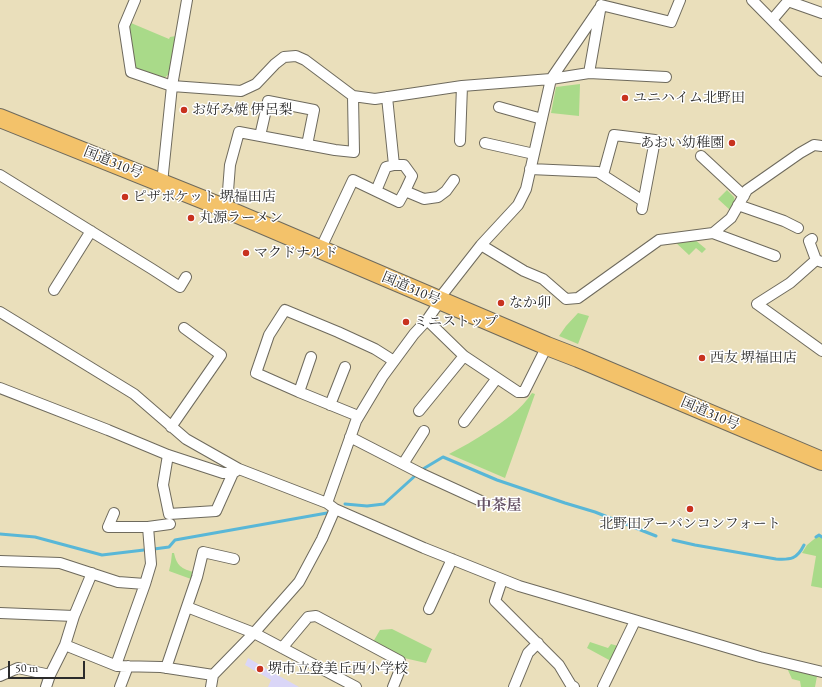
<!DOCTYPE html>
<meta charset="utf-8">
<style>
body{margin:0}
#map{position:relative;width:822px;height:687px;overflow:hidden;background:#eadfbb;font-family:"EB Garamond",serif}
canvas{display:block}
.scale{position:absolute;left:8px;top:661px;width:77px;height:18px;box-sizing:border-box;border:2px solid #2b2b2b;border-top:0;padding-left:5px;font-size:12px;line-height:14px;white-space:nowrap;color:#2b2b2b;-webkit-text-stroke:3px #fff;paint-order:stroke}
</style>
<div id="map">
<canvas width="822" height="687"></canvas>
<div class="scale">50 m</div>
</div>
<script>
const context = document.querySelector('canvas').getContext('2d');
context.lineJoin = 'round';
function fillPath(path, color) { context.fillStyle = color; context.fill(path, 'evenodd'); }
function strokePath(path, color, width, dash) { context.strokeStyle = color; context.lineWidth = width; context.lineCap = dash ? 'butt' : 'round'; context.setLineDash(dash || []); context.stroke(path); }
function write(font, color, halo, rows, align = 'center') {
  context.font = font + ' "EB Garamond","Noto Serif JP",serif'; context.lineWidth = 3; context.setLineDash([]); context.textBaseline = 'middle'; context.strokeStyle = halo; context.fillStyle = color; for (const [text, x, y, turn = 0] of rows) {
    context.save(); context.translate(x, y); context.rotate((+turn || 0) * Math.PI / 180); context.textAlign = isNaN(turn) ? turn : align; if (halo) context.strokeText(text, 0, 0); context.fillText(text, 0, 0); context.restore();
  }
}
const built = new Path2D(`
 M 248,658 L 274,673 L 299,687 L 268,687 L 271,680 L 245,665 Z`);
const green = new Path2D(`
 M 131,23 L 169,39 L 170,37 L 176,36 L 170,73 L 163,79 L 137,70 L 133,64 L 129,29 Z
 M 580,84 L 579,116 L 551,113 L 556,87 Z
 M 727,190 L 734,197 L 735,203 L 730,210 L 718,199 Z
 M 694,239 L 706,249 L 702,253 L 696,248 L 689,255 L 674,241 Z
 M 578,313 L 589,316 L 578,344 L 559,336 L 566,326 Z
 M 532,393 L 535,394 L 505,478 L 449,454 C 462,447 475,440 487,432 C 504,421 521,410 532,393 Z
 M 819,535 L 822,537 L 822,588 L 811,586 L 816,556 L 802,553 L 807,545 Z
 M 172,553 L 174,553 C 177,566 181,568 193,572 L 191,579 L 169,571 L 171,562 Z
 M 392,629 L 432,649 L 426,663 L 404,658 L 373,642 L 380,630 Z
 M 590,642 L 608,648 L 611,644 L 618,646 L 611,661 L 587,648 Z
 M 787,668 L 817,676 L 815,687 L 801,687 L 800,681 L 792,679 Z`);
const stream = new Path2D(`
 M 423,469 L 443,457 L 497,480 L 565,503 L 595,512 L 656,536
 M 345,504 L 367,506 L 384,504 L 416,475
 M 0,534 L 35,537 L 102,555 L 144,550
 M 816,537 L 819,535 L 822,537
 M 673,540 L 695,545 L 776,559 C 791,560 797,559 804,545
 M 154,549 L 169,547 L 175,540 L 327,513`);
const street = new Path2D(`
 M 135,0 L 124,26 L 131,72 L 172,86 L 241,91 L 256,84 L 275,64 L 284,57 L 296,56 L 305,60 L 353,96 L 375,99 L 462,86 L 551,79 L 589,73 L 601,5 L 671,22 L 680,0
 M 752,0 L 822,71
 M 788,1 L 822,13
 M 772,20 L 789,0
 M 589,73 L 666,77
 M 387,97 L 394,165
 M 499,107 L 542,119
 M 260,136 L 268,101 L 314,110 L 307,145
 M 460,141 L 462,86
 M 485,143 L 534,154
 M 701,156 L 744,196
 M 530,169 L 598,172 L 643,201
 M 0,175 L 152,269 L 180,287 L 186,277
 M 603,175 L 614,135 L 655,140 L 642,209
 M 162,183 L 172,86 L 187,0
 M 376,191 L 386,167 L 394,165 L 404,165 L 412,176 L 405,191
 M 738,205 L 784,221 L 798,228
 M 228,210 L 228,191 L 230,165 L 239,132 L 335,150 L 354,152 L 353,96
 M 713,233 L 775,256
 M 812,239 L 809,241 L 816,260
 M 481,245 L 524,271 L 543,279 L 566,299 L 578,298 L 659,240 L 713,233 L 731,218 L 747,190 L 800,153 L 814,145 L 822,146
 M 320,250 L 353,180 L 399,202 L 405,191 L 424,199 L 438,197 L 446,191 L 454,180
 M 822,262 L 816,260 L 790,283 L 757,304 L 822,351
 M 54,290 L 91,231
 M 0,312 L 134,394 L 186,439 L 239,469 L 327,503 L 335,509 L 424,548 L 519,586 L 760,657 L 822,672
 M 427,320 L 464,356 L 518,392 L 524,392 L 547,346
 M 311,357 L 299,392 L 256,373 L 269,335 L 285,310 L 338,332 L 375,349 L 394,361
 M 0,388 L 108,430 L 168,455 L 223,473 L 233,473 L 239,469
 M 299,392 L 358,416
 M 330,405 L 345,367
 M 419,411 L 464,356
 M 464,422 L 497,378
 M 171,427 L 221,355 L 184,328
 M 350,437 L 422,474 L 481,501
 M 168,455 L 163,485 L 169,514 L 216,511 L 233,473
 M 403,464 L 424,431
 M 327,503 L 356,421 L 383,376 L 414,334 L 427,320 L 436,307 L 438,300 L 481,245 L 518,205 L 526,189 L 551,79 L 599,9
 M 114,513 L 108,527 L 148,527 L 170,524
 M 0,561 L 60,563 L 118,582 L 145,584 L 116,665
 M 502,580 L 495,601 L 559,665 L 571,685 L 574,687
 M 145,584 L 151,564 L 148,527
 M 187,607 L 254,633 L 356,687
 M 429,609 L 452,559
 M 0,613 L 74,616
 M 65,645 L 117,666 L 161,667 L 213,675 L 254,633 L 299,582 L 322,539 L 335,509
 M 282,648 L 308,617 L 316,616 L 400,661 L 401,667 L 393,687
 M 166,668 L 197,577 L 203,552 L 234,559
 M 0,676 L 18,668 L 50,675
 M 46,687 L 50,675 L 65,645 L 74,616 L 92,573
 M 120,687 L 128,666
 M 211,687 L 213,675
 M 514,687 L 528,653 L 538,643
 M 603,687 L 635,621`);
const highway = new Path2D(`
 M 0,118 L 214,204 L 547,346 L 578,358 L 822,461`);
const markers = [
 [625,98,4,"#c8321e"],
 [184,110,4,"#c8321e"],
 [732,143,4,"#c8321e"],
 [125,197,4,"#c8321e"],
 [191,218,4,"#c8321e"],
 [246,253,4,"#c8321e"],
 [501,303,4,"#c8321e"],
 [406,322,4,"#c8321e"],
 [702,358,4,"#c8321e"],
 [690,509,4,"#c8321e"],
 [260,669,4,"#c8321e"]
];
const poiNames = [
 ["ユニハイム北野田",633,98],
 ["お好み焼 伊呂梨",192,110],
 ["あおい幼稚園",724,143,"right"],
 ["ピザポケット 堺福田店",133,197],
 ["丸源ラーメン",199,218],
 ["マクドナルド",254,253],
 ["なか卯",509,303],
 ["ミニストップ",414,322],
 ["西友 堺福田店",710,358],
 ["北野田アーバンコンフォート",690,524,"center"],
 ["堺市立登美丘西小学校",268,669]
];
const streetNames = [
 ["国道310号",113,163,22],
 ["国道310号",411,289,23],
 ["国道310号",710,414,23]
];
const neighbourhoodNames = [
 ["中茶屋",499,506]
];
fillPath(built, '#dad6f7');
fillPath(green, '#a9da89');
strokePath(stream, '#59b7d7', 3);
strokePath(street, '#6e6a5d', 12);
strokePath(highway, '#6e6a5d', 20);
strokePath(street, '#fff', 10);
strokePath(highway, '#f3c26a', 18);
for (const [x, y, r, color] of markers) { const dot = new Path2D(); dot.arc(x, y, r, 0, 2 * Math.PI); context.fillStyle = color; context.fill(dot); strokePath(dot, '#fff', 1.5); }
write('14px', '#2b2b2b', '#fff', poiNames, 'left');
write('14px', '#2b2b2b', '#fff', streetNames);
write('bold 15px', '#665265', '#fff', neighbourhoodNames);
</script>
